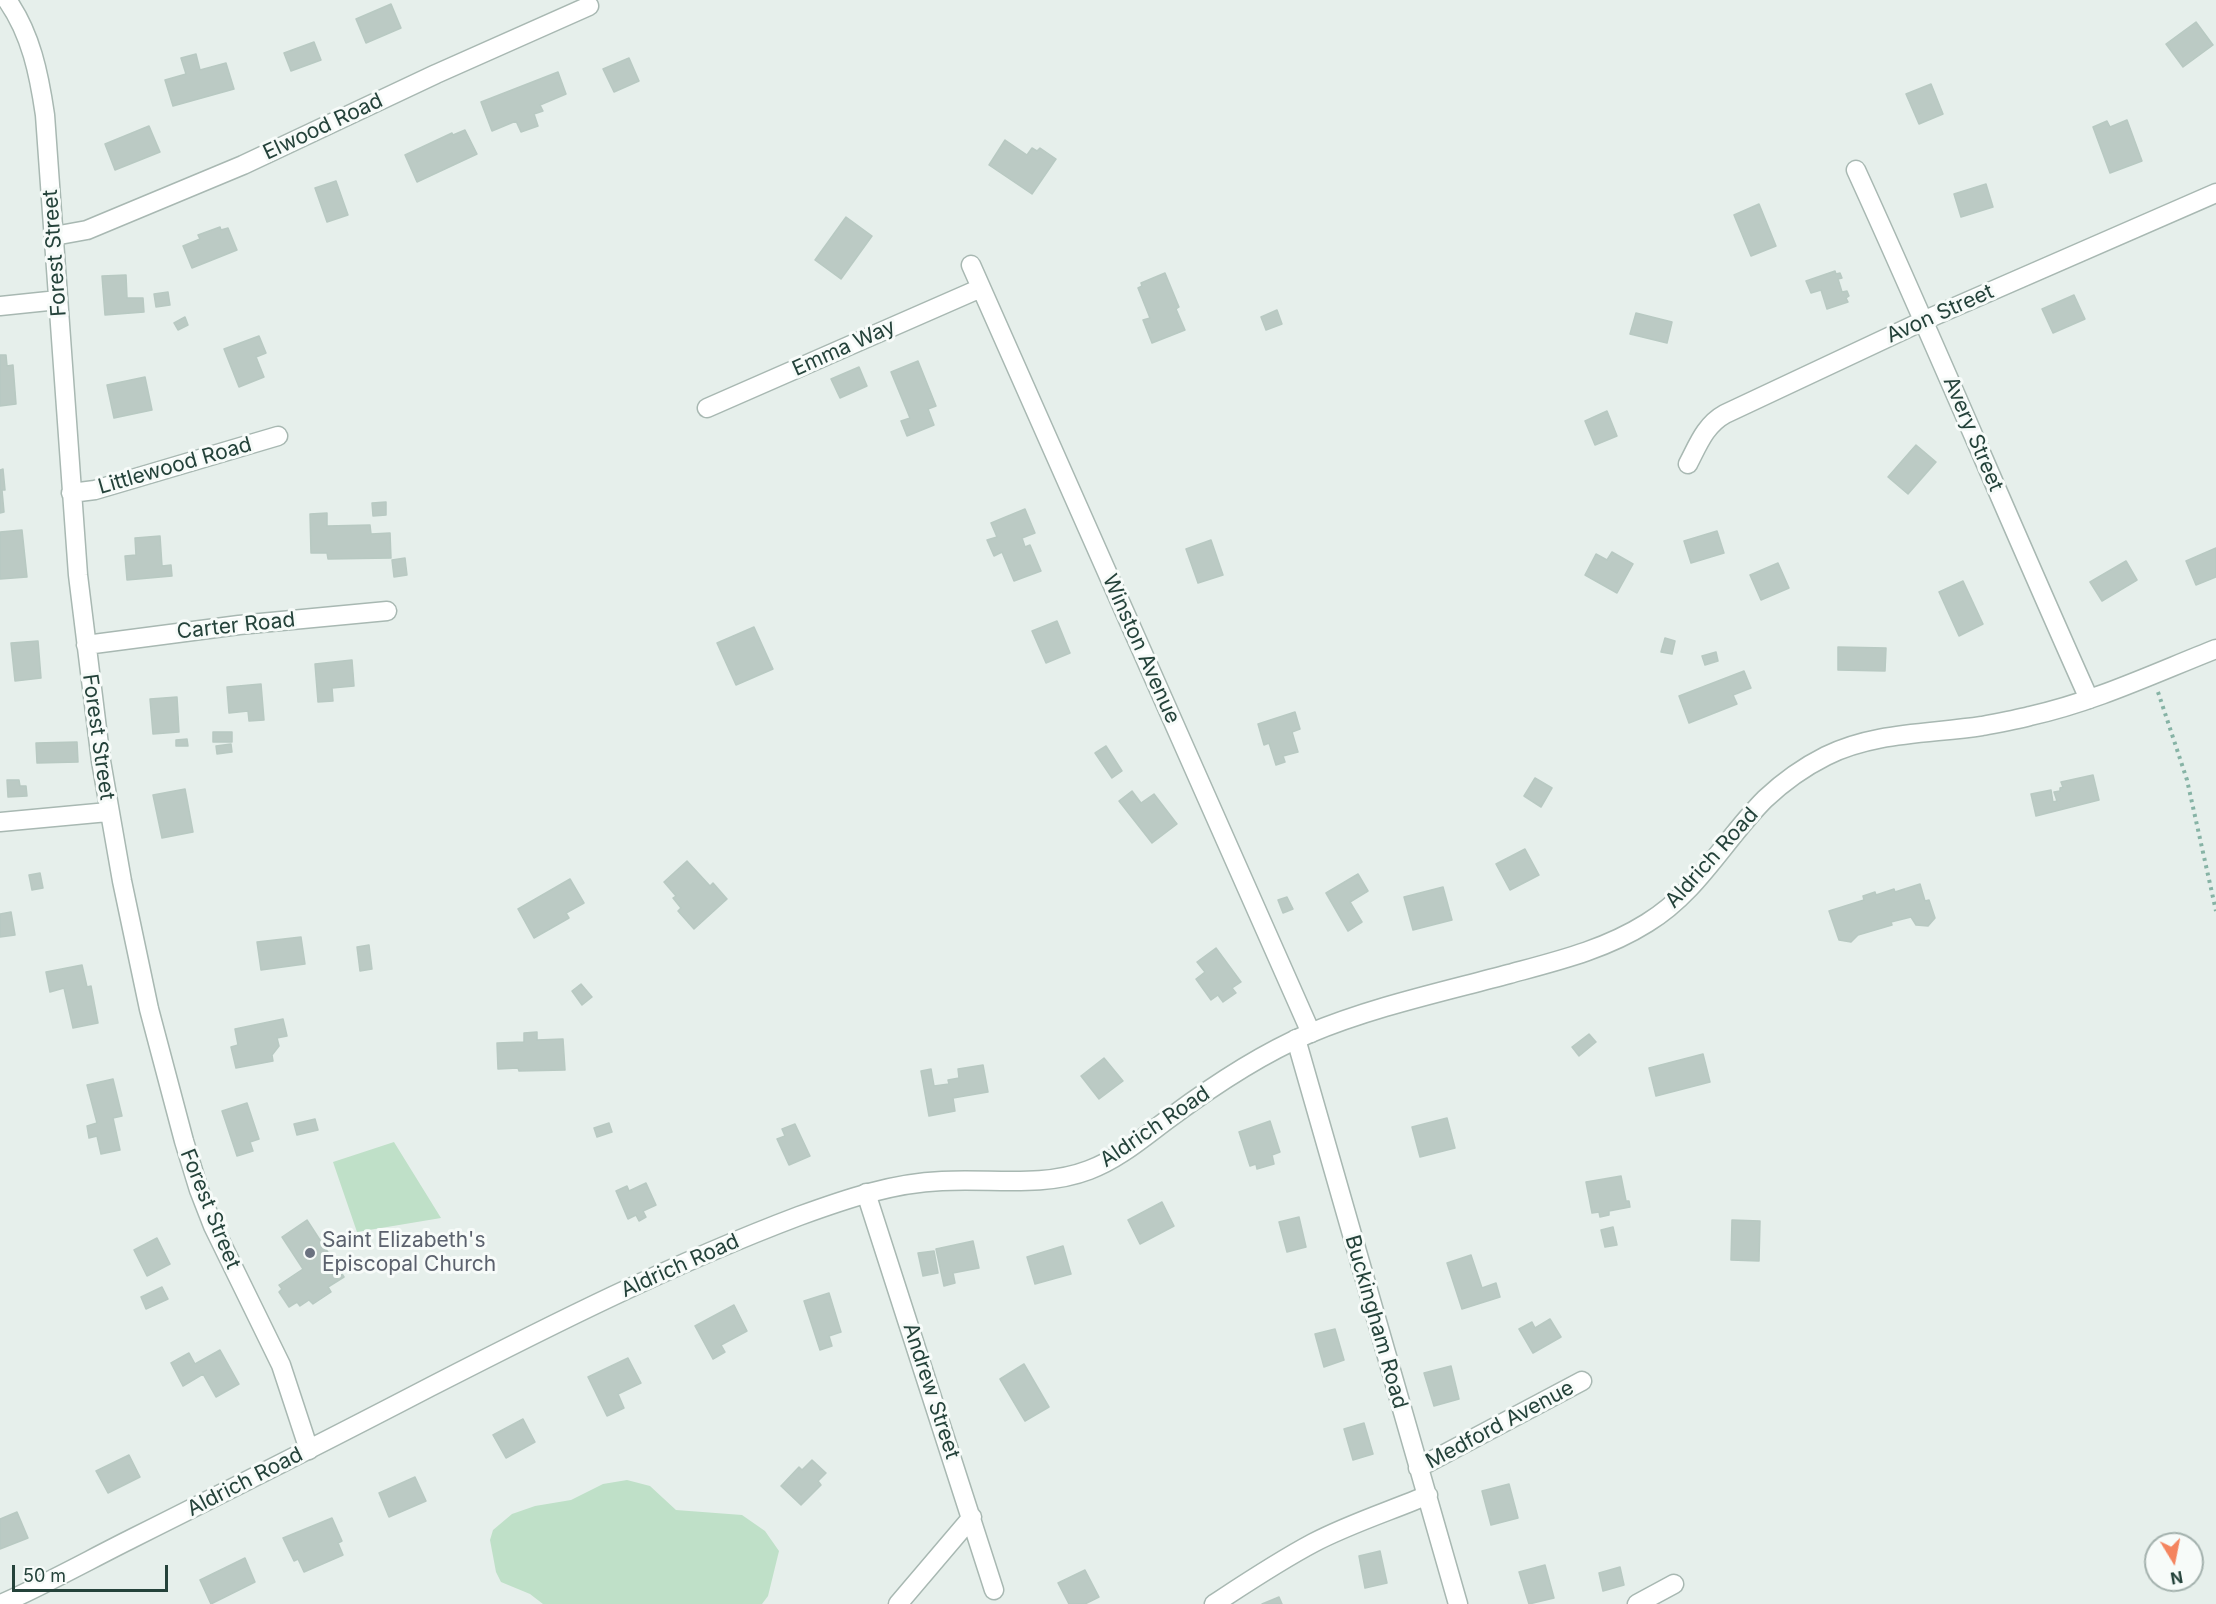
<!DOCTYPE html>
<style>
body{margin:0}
#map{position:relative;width:2216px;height:1604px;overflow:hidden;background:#e6efeb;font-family:Inter,sans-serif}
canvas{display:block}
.north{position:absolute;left:2144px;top:1532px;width:60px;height:60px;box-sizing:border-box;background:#f7fbf9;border:2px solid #a3b1ad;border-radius:50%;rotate:170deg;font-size:16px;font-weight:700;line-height:24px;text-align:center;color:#24423a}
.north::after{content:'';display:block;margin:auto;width:21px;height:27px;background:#f4845f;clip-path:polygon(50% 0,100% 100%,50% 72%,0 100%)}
.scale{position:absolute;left:12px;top:1565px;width:156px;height:27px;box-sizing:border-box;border:3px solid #24423a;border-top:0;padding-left:8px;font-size:18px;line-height:21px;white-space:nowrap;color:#24423a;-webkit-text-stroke:4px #f7fbf9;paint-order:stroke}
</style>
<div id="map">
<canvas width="2216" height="1604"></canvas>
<div class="north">N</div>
<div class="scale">50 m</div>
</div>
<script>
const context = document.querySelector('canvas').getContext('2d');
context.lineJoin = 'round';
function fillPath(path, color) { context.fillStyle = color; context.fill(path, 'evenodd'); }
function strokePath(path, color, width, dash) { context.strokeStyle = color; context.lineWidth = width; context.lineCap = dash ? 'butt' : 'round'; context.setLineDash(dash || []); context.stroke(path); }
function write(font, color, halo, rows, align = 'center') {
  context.font = font + ' Inter,sans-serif'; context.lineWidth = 6; context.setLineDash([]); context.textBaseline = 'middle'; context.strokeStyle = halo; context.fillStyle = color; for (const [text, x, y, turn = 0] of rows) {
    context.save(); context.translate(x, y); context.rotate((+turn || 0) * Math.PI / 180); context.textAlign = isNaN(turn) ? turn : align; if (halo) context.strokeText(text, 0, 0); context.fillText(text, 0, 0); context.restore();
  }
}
const green = new Path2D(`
 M 394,1142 L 441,1218 L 357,1232 L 333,1162 Z
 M 627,1480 L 650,1486 L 676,1510 L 742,1515 L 765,1531 L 779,1551 L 768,1596 L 762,1604 L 543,1604 L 530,1594 L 501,1582 L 496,1572 L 490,1540 L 493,1530 L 512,1514 L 535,1506 L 571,1500 L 603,1484 Z`);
const building = new Path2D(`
 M 391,4 L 401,28 L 366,43 L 356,19 Z
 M 2196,22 L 2213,45 L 2183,67 L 2166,44 Z
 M 314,42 L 321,60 L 291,71 L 284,53 Z
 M 196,54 L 200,70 L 226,63 L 234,89 L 173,106 L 165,80 L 186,74 L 181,58 Z
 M 629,58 L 639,81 L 614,92 L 603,69 Z
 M 558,72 L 566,94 L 540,105 L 543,111 L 534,114 L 538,126 L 521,132 L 516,121 L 492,131 L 481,102 Z
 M 1931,84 L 1943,114 L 1919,124 L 1906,94 Z
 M 2127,120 L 2142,161 L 2110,173 L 2093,127 L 2107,121 L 2110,127 Z
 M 149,126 L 160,152 L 115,170 L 105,144 Z
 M 465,130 L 477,154 L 417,182 L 405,155 L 452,133 L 453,135 Z
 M 1005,140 L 1027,155 L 1032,148 L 1037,151 L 1040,148 L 1056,159 L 1032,194 L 989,165 Z
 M 336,181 L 348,215 L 327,222 L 315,188 Z
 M 1986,184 L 1993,207 L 1961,217 L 1954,194 Z
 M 1759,204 L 1776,246 L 1751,256 L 1734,215 Z
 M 846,217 L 872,236 L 841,279 L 815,260 Z
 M 220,227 L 221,230 L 228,228 L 237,250 L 192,268 L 183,246 L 200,239 L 198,235 Z
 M 1835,271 L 1836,274 L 1840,273 L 1842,278 L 1838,279 L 1842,292 L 1847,291 L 1849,296 L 1846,298 L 1848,302 L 1827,309 L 1821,290 L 1811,293 L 1806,281 Z
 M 1165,273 L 1179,307 L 1176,309 L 1185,330 L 1152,343 L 1143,320 L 1150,318 L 1138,288 L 1142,286 L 1141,283 Z
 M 126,275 L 127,298 L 143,298 L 144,312 L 105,315 L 102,276 Z
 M 168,292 L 170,305 L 156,307 L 154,294 Z
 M 2074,295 L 2085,319 L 2053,333 L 2042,309 Z
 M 1277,310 L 1282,324 L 1266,330 L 1261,317 Z
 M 1636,313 L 1672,322 L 1667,343 L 1630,334 Z
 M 185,317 L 188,325 L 178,330 L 174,323 Z
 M 259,336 L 266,353 L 256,357 L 264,377 L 239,387 L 224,349 Z
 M 0,355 L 6,355 L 7,366 L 13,365 L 16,404 L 0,406 Z
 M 918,361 L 936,406 L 928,409 L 934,425 L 907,436 L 901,421 L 910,418 L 891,372 Z
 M 859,367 L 867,386 L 840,398 L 831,379 Z
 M 145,377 L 152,410 L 114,418 L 107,385 Z
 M 1607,411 L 1617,436 L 1595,445 L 1585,421 Z
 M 1916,445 L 1936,462 L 1908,494 L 1888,477 Z
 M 3,469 L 5,490 L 2,490 L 4,512 L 0,513 L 0,470 Z
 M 386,502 L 386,515 L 373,516 L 372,503 Z
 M 1025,509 L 1035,533 L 1022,538 L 1025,547 L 1030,545 L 1041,571 L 1014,581 L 1002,552 L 994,556 L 987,540 L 997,537 L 991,523 Z
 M 327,513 L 327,526 L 370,525 L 371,534 L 390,533 L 391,558 L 328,559 L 327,553 L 311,553 L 310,514 Z
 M 22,530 L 27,577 L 0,579 L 0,532 Z
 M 1717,531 L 1724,553 L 1691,563 L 1684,541 Z
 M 160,536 L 162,566 L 171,565 L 172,576 L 127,580 L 125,556 L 136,555 L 135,538 Z
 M 1211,540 L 1223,575 L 1198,583 L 1186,549 Z
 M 2216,548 L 2216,577 L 2196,585 L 2186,561 Z
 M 1612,552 L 1633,564 L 1617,593 L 1585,575 L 1596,554 L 1607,560 Z
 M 405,558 L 407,575 L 394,577 L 392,560 Z
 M 2126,561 L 2137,580 L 2102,601 L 2090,582 Z
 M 1778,563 L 1789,588 L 1761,600 L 1750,575 Z
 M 1963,581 L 1983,624 L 1959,636 L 1939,592 Z
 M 1057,621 L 1070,653 L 1046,663 L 1032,631 Z
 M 754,627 L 773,669 L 736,685 L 717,643 Z
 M 1665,638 L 1675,641 L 1672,654 L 1661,652 Z
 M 38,641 L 41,678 L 15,681 L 11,643 Z
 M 1838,647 L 1886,648 L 1885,671 L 1838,670 Z
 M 1716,652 L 1718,661 L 1705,665 L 1702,656 Z
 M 352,660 L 354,686 L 332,688 L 333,701 L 318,702 L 315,664 Z
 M 1744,671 L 1751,688 L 1733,695 L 1737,704 L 1689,723 L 1679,696 Z
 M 261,684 L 264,720 L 249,721 L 248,711 L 229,713 L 227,687 Z
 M 177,697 L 179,732 L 153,734 L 150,699 Z
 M 1295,712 L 1300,729 L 1292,732 L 1298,752 L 1283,756 L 1285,762 L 1276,765 L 1269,743 L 1264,745 L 1258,724 Z
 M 213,732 L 232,732 L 232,742 L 213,742 Z
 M 187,739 L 188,746 L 176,746 L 176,740 Z
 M 77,742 L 78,762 L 37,763 L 36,743 Z
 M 231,744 L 232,752 L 217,754 L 216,746 Z
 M 1106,746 L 1122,771 L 1112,778 L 1095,753 Z
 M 2093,775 L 2099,800 L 2036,816 L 2031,794 L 2051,790 L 2053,802 L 2057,801 L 2054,792 L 2060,791 L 2060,788 L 2063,787 L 2061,782 Z
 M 1535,778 L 1552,788 L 1541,807 L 1524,796 Z
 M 7,780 L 19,780 L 20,786 L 26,786 L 27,796 L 8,797 Z
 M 185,789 L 193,832 L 162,838 L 153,795 Z
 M 1132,791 L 1141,803 L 1154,794 L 1177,824 L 1152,843 L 1119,801 Z
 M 1525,849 L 1539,875 L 1510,890 L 1496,864 Z
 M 687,861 L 710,886 L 713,883 L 727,899 L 694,929 L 678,911 L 681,908 L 673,898 L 676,896 L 664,882 Z
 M 40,873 L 43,888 L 32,890 L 29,875 Z
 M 1358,874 L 1368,891 L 1350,902 L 1362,922 L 1348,931 L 1326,893 Z
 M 570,879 L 584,903 L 566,913 L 569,918 L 534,938 L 518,909 Z
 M 1920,884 L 1925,901 L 1929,900 L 1935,918 L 1928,926 L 1916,925 L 1911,917 L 1891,922 L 1892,925 L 1858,935 L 1851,942 L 1839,940 L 1829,911 L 1864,900 L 1863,896 L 1875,892 L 1876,895 L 1894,889 L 1895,892 Z
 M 1443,887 L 1452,920 L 1413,930 L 1404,897 Z
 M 1287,897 L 1293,909 L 1283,913 L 1278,900 Z
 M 11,912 L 15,935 L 0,937 L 0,914 Z
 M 301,937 L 305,964 L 261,970 L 257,942 Z
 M 369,945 L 372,969 L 360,971 L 357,947 Z
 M 1216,948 L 1241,982 L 1232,988 L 1236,993 L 1223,1002 L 1218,995 L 1211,1000 L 1196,979 L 1205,972 L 1197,962 Z
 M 82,965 L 87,987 L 91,986 L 98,1023 L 73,1028 L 64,988 L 50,992 L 46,972 Z
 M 581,984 L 592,997 L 582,1005 L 572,991 Z
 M 283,1019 L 287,1036 L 277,1038 L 279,1046 L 272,1055 L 273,1061 L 236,1068 L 231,1047 L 238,1045 L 235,1029 Z
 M 537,1032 L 537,1040 L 563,1039 L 565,1070 L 519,1071 L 518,1068 L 498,1069 L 497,1043 L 524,1042 L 524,1033 Z
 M 1589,1034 L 1596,1042 L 1579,1056 L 1572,1047 Z
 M 1703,1054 L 1710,1082 L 1656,1096 L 1649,1068 Z
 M 1104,1058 L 1123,1081 L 1099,1099 L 1081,1076 Z
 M 983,1065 L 988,1092 L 953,1098 L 955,1111 L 929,1116 L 921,1071 L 931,1069 L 934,1086 L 949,1084 L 948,1080 L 959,1078 L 958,1069 Z
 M 113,1079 L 122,1116 L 113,1118 L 120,1150 L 101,1154 L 97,1136 L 89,1138 L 87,1126 L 97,1123 L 87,1085 Z
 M 247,1103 L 259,1139 L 250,1142 L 253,1151 L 237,1156 L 222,1111 Z
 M 1447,1118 L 1455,1148 L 1420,1157 L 1412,1127 Z
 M 315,1119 L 318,1130 L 297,1135 L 294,1124 Z
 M 1270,1121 L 1280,1152 L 1272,1155 L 1274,1164 L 1257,1169 L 1256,1164 L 1250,1166 L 1239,1132 Z
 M 609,1123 L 612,1132 L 597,1137 L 594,1128 Z
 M 795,1124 L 810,1156 L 789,1165 L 777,1139 L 785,1136 L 782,1129 Z
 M 1621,1176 L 1626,1201 L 1629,1201 L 1630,1207 L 1609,1211 L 1609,1215 L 1600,1217 L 1599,1212 L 1592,1213 L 1586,1182 Z
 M 646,1183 L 656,1205 L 643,1211 L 646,1217 L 639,1221 L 636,1215 L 628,1219 L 616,1191 L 627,1186 L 629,1191 Z
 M 1162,1202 L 1174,1226 L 1140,1244 L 1128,1220 Z
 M 1299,1217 L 1306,1247 L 1287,1252 L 1279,1222 Z
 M 307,1220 L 344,1277 L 328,1287 L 331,1292 L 313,1304 L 309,1300 L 300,1306 L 297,1302 L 289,1307 L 279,1292 L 282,1289 L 279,1285 L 303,1269 L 282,1237 Z
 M 1732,1220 L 1760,1221 L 1759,1261 L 1731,1260 Z
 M 1613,1227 L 1617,1245 L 1605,1247 L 1601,1230 Z
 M 157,1238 L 170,1264 L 147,1276 L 134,1250 Z
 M 973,1241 L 979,1268 L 953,1273 L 955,1283 L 944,1286 L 936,1249 Z
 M 1063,1246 L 1071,1274 L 1035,1284 L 1027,1257 Z
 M 934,1251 L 938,1273 L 923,1276 L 918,1253 Z
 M 1471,1255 L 1482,1288 L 1496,1283 L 1500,1297 L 1462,1309 L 1447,1263 Z
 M 162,1287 L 168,1299 L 146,1309 L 141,1297 Z
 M 829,1293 L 841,1332 L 829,1336 L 832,1346 L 820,1350 L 804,1301 Z
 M 734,1305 L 747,1331 L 721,1345 L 725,1352 L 713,1359 L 695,1326 Z
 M 1550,1319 L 1561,1337 L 1533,1353 L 1519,1329 L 1532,1322 L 1535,1328 Z
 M 1335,1329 L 1344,1360 L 1324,1367 L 1315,1334 Z
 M 220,1350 L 239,1384 L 216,1397 L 203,1374 L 183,1386 L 171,1363 L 189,1353 L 195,1364 Z
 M 628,1358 L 641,1383 L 618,1394 L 624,1408 L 607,1416 L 588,1377 Z
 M 1024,1364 L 1049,1407 L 1025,1421 L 1000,1379 Z
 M 1451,1366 L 1459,1399 L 1434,1406 L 1424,1373 Z
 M 523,1419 L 535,1442 L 506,1458 L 493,1435 Z
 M 1364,1423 L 1373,1454 L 1353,1460 L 1344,1429 Z
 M 129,1455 L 140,1477 L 108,1493 L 96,1471 Z
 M 812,1460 L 826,1473 L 818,1481 L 821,1485 L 801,1505 L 781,1486 L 799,1467 L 802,1470 Z
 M 415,1477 L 426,1501 L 389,1517 L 379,1493 Z
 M 1509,1484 L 1518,1518 L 1491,1525 L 1482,1491 Z
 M 17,1512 L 28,1538 L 0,1549 L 0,1519 Z
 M 332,1518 L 342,1541 L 338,1543 L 343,1555 L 304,1572 L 298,1559 L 294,1561 L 283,1538 Z
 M 1380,1551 L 1387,1583 L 1365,1588 L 1359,1556 Z
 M 245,1558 L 255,1582 L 211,1604 L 200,1580 Z
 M 1545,1565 L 1554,1598 L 1529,1604 L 1519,1572 Z
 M 1620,1567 L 1624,1585 L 1603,1591 L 1599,1573 Z
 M 1085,1570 L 1099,1597 L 1085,1604 L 1069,1604 L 1058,1583 Z
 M 1279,1597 L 1282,1604 L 1262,1604 Z`);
const path = new Path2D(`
 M 2158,692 L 2187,780 L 2216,911`);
const minor = new Path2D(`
 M 7,0 C 31,34 39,74 45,115 L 78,575 L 101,761 L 122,881 L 149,1009 L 184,1141 L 199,1190 L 213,1226 L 281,1365 L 309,1450
 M 1856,170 C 1936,345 2010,523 2089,699
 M 54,236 L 87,230 L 243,165 L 436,74 L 589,6
 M 971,265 L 1311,1033
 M 0,306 L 58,300
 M 707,408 L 981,288
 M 1688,464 C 1698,445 1705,425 1725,414 L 1925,320 L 2216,193
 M 71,493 L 95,490 L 278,436
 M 86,645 L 239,625 L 387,611
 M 0,822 L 108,812
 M 1296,1039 L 1458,1604
 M 866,1193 L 994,1590
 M 1418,1468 L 1582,1381
 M 898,1604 L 972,1517
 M 1214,1604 C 1246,1583 1279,1561 1313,1543 C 1349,1524 1390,1511 1428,1495
 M 1637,1604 L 1674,1584`);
const tertiary = new Path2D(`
 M 1,1604 C 46,1584 89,1560 133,1538 C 233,1488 332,1438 430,1387 C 551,1325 672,1264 799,1216 C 846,1199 892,1183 942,1181 C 991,1178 1042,1188 1089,1170 C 1119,1159 1145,1136 1171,1117 C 1214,1085 1259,1055 1308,1034 C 1372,1007 1442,992 1509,974 C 1557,961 1604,950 1647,923 C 1698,892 1724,840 1765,799 C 1783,782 1804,767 1826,756 C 1874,732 1930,734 1982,726 C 1998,723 2015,720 2030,716 C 2094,702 2155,673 2216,649`);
const markers = [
 [310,1253,6,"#6b7280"]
];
const streetNames = [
 ["Elwood Road",323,127,-25],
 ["Forest Street",55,253,-94],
 ["Avon Street",1940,314,-24],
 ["Emma Way",844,348,-24],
 ["Avery Street",1973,434,67],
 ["Littlewood Road",175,466,-16],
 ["Carter Road",236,626,-6],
 ["Winston Avenue",1141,649,66],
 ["Forest Street",98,737,82],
 ["Aldrich Road",1712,858,-48],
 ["Aldrich Road",1155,1127,-34],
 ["Forest Street",210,1209,68],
 ["Aldrich Road",680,1266,-24],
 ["Buckingham Road",1376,1322,74],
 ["Andrew Street",931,1391,72],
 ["Medford Avenue",1500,1425,-28],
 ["Aldrich Road",245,1482,-27]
];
const worshipNames = [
 ["Saint Elizabeth's",322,1241],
 ["Episcopal Church",322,1265]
];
fillPath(green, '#bfe0c8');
fillPath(building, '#bbcac4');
strokePath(building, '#b8c9c2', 1.5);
strokePath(minor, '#a8b8b2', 21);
strokePath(tertiary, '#a8b8b2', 21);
strokePath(path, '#86b3a5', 4, [3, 4.5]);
strokePath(minor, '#fff', 18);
strokePath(tertiary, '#fff', 18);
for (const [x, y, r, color] of markers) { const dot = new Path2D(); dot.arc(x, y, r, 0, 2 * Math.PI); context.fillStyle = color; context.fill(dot); strokePath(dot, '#f7fbf9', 2); }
write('21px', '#24423a', '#f7fbf9', streetNames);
write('21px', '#5b616d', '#f7fbf9', worshipNames, 'left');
</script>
